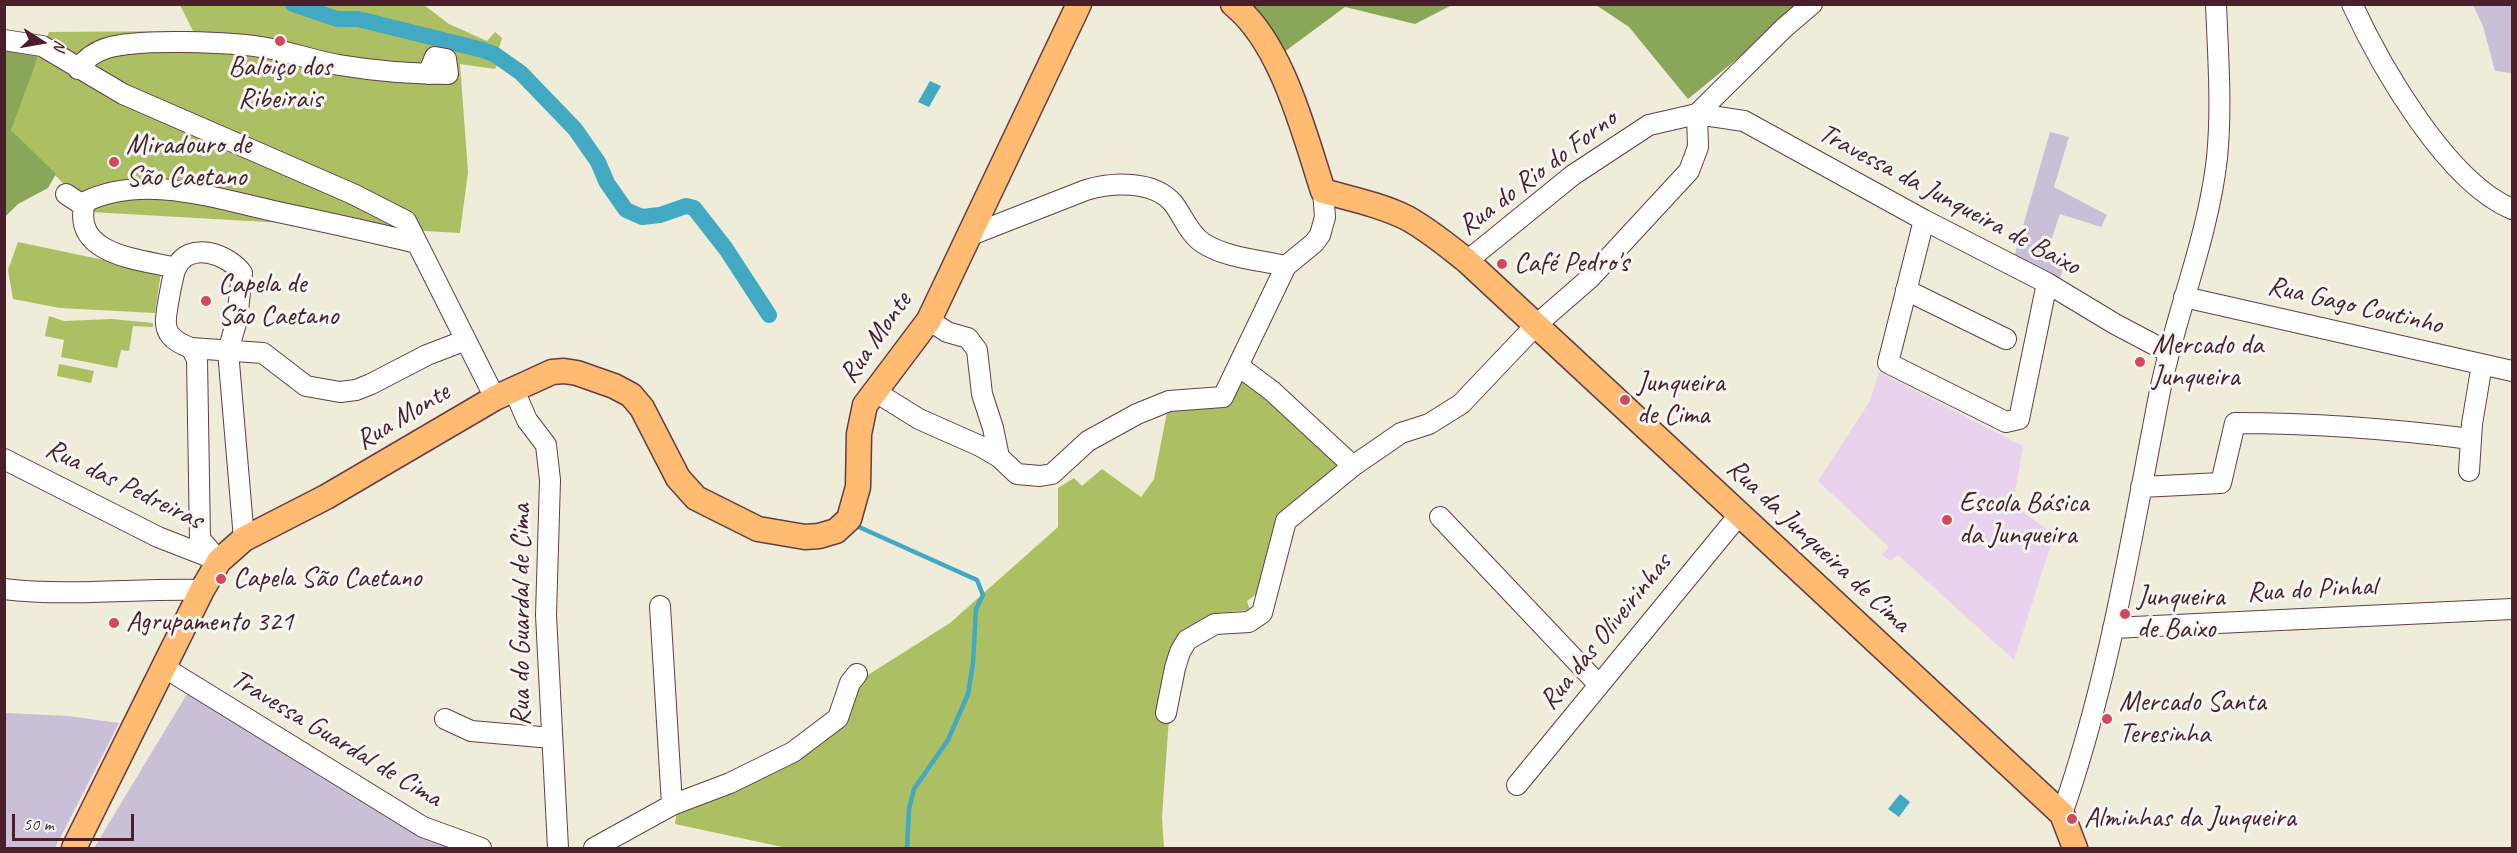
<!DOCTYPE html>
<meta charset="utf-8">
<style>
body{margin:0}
#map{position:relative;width:2517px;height:853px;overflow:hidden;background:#f0ecda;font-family:Caveat,sans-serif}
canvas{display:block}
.frame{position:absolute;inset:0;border:6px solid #4a1f2b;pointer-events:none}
.north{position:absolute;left:12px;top:12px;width:60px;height:60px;-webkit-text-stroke:4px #f6f6f2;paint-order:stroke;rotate:101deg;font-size:16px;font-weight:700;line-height:24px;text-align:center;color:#4a1f2b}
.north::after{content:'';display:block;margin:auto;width:21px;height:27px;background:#4a1f2b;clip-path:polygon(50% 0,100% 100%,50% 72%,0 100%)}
.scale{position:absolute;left:12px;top:814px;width:122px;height:27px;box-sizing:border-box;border:3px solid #4a1f2b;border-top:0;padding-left:8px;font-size:18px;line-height:21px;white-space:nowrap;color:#4a1f2b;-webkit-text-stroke:4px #f6f6f2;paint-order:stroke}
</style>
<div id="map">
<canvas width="2517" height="853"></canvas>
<div class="frame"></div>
<div class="north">N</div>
<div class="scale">50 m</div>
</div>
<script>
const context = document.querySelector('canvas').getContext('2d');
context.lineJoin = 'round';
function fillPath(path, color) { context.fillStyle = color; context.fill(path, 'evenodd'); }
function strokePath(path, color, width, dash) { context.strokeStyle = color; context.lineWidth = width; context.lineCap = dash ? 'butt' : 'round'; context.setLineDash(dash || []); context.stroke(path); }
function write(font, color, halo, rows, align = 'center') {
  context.font = font + ' Caveat,sans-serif'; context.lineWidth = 6; context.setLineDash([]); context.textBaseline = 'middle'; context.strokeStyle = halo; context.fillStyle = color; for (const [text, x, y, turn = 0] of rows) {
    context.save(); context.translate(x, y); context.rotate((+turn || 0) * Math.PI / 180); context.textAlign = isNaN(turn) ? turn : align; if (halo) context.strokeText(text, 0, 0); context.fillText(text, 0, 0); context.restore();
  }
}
const built = new Path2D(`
 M 1879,372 L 2023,446 L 2013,504 L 2054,535 L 2014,660 L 1898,555 L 1890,561 L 1882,555 L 1889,547 L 1818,481 L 1870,401 Z`);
const industrial = new Path2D(`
 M 2473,5 L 2512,5 L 2512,73 L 2495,71 L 2483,26 Z
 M 2050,132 L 2069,137 L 2054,187 L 2107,215 L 2101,227 L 2060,214 L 2045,258 L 2063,268 L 2060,278 L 2012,264 Z
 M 187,694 L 405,826 L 459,848 L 94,848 Z
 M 5,713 L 68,716 L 119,723 L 55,848 L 5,848 Z`);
const green = new Path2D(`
 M 180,5 L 424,5 L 449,24 L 487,41 L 495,32 L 502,38 L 499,48 L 503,52 L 495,69 L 460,64 L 468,172 L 460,233 L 91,212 L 11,130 L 19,102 L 49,32 L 193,31 Z
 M 18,242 L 161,272 L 155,313 L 60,308 L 13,299 L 8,270 Z
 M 49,316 L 64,321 L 112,319 L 153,323 L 153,327 L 133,326 L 129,351 L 121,350 L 117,368 L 61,357 L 64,340 L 45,336 Z
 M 59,364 L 94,371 L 91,383 L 57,376 Z
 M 1240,376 L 1345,466 L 1282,517 L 1261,591 L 1247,601 L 1250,610 L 1220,613 L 1188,627 L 1173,661 L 1162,817 L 1164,848 L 787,848 L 675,824 L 677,810 L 815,744 L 860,680 L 950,623 L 1058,527 L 1058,488 L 1074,478 L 1082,486 L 1102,469 L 1141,497 L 1154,479 L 1168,407 L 1190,403 Z`);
const forest = new Path2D(`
 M 1249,5 L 1452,5 L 1415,24 L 1345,7 L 1280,55 L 1264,17 Z
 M 1596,5 L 1803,5 L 1688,99 L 1629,27 Z
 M 5,40 L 42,46 L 11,130 L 56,174 L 48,188 L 18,204 L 5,217 Z`);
const water = new Path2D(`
 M 930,81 L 941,86 L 929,107 L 918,102 Z
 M 1900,794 L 1910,802 L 1899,817 L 1888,809 Z`);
const stream = new Path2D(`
 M 859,527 L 977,580 L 983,595 L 976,609 L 973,663 L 968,694 L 948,740 L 914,789 L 909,809 L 907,848`);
const canal = new Path2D(`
 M 293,4 L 337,19 L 358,19 L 483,50 L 494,54 L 521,73 L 575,129 L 598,162 L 607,183 L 626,210 L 642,217 L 660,215 L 686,206 L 694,208 L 726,249 L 769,315`);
const minor = new Path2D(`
 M 2352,4 C 2381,67 2447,182 2512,209
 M 4,40 L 42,46 L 123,94 L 353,194 L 406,221 L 495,398
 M 78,69 C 86,58 94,52 107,48 C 138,38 234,42 267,48 C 291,52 314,61 339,65 C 375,71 411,74 448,74 L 446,59 L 435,57 L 428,74
 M 1697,114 L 1744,121 L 1924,220 L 2047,283 L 2115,324 L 2168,352
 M 66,194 L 84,206
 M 1924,220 L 1888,363 L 2006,422 L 2019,419 L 2047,283
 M 971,235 L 1086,190 C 1112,182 1153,180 1173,203 C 1183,216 1189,234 1203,243 C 1226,258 1260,260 1286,266
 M 1467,261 L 1573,175 L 1649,125 L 1697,114 L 1784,28 L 1812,4
 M 176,268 C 140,259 71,256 85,202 C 145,173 217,199 278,212 C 325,222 371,232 417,243
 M 1906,290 L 2006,339
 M 2184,297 L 2512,371
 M 929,320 L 947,332 L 968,338 L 977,350 L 982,394 L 993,428 L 999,457
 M 191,348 L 263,353 L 306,386 L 340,392 L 356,390 L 371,384 L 427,355 L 466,340
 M 1240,367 L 1272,391 L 1353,466
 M 514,390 L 527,420 L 546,445 L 550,480 L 546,615 L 558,848
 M 874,391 L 919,419 L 980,446 L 999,457 L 1017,474 L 1040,476 L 1052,474 L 1088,441 L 1137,414 L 1169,401 L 1223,397 L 1286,266 L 1314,243 L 1320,235 L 1325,217 L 1323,191
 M 4,459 L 158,537 L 217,560
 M 2469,471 L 2472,424 L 2482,364
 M 2141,487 L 2221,483 L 2235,423 C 2314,423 2392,429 2471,439
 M 1440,517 L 1599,685
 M 219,561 L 200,539 L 197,359 L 191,348 C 183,345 176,342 171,336 C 168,333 166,327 166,323 C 165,316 173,274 176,268 C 189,240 228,254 242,273 L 237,320 L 228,351 L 244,539
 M 4,589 C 71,597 136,588 202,590
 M 660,606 L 672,805
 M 2113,628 L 2512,609
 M 165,668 L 423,827 L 481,848
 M 1166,713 L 1175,668 L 1180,652 L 1187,640 L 1215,624 L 1249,622 L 1262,613 L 1286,521 L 1353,466 L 1401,433 L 1429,424 L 1461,404 L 1536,325 L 1590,278 L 1689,171 L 1698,147 L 1697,114
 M 445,719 L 471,731 L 552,738
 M 1517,785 L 1739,515
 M 2062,814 C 2110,677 2132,533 2160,391 C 2176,313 2208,238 2217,158 C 2222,107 2218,56 2216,4
 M 594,848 L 672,805 L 730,783 L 793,752 L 838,718 L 850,683 L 857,674`);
const major = new Path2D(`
 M 1233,4 C 1282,43 1304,133 1323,191 C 1351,199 1381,205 1407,218 C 1429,230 1448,246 1467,261 L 2062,814 L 2075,848
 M 74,848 L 202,590 L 219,561 L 244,539 L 326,497 L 495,398 L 552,372 L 564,371 L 577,373 L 614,386 L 631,395 L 642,408 L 678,478 L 696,498 L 758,529 L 805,537 L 819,536 L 836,531 L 849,519 L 858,487 L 859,434 L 865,405 L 929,320 L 1079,4`);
const markers = [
 [280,41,6,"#d1495b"],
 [114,162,6,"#d1495b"],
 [1502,264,6,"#d1495b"],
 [206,301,6,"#d1495b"],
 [2140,362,6,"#d1495b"],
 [1625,400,6,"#d1495b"],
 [1947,520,6,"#d1495b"],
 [221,579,6,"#d1495b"],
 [2125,614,6,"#d1495b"],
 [114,623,6,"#d1495b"],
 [2107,719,6,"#d1495b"],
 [2072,819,6,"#d1495b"]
];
const poiNames = [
 ["Baloiço dos",280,68,"center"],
 ["Ribeirais",280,100,"center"],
 ["Miradouro de",126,146],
 ["São Caetano",126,178],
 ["Café Pedro's",1514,264],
 ["Capela de",218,285],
 ["São Caetano",218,317],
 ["Mercado da",2152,346],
 ["Junqueira",2152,378],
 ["Junqueira",1637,384],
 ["de Cima",1637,416],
 ["Escola Básica",1959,504],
 ["da Junqueira",1959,536],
 ["Capela São Caetano",233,579],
 ["Junqueira",2137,598],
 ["de Baixo",2137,630],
 ["Agrupamento 321",126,623],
 ["Mercado Santa",2119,703],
 ["Teresinha",2119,735],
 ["Alminhas da Junqueira",2084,819]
];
const streetNames = [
 ["Rua do Rio do Forno",1538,173,-37],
 ["Travessa da Junqueira de Baixo",1949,200,28],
 ["Rua Gago Coutinho",2355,306,13],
 ["Rua Monte",876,338,-55],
 ["Rua Monte",403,417,-31],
 ["Rua das Pedreiras",124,485,26],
 ["Rua da Junqueira de Cima",1818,546,43],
 ["Rua do Pinhal",2312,590,-3],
 ["Rua do Guardal de Cima",522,615,-90],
 ["Rua das Oliveirinhas",1606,632,-51],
 ["Travessa Guardal de Cima",336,739,31]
];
fillPath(built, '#e9d2ed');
fillPath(industrial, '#c9bfd7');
fillPath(green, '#acbf63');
fillPath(forest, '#89a659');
fillPath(water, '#41a9c1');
strokePath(stream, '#41a9c1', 4.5);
strokePath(canal, '#41a9c1', 16);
strokePath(minor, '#633e45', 22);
strokePath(major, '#633e45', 27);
strokePath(minor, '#fff', 20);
strokePath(major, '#febb71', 24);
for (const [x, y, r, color] of markers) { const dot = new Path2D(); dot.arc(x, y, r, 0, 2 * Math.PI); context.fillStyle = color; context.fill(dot); strokePath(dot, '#f6f6f2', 2); }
write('28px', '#4a1f2b', '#f6f6f2', poiNames, 'left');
write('28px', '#4a1f2b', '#f6f6f2', streetNames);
</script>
